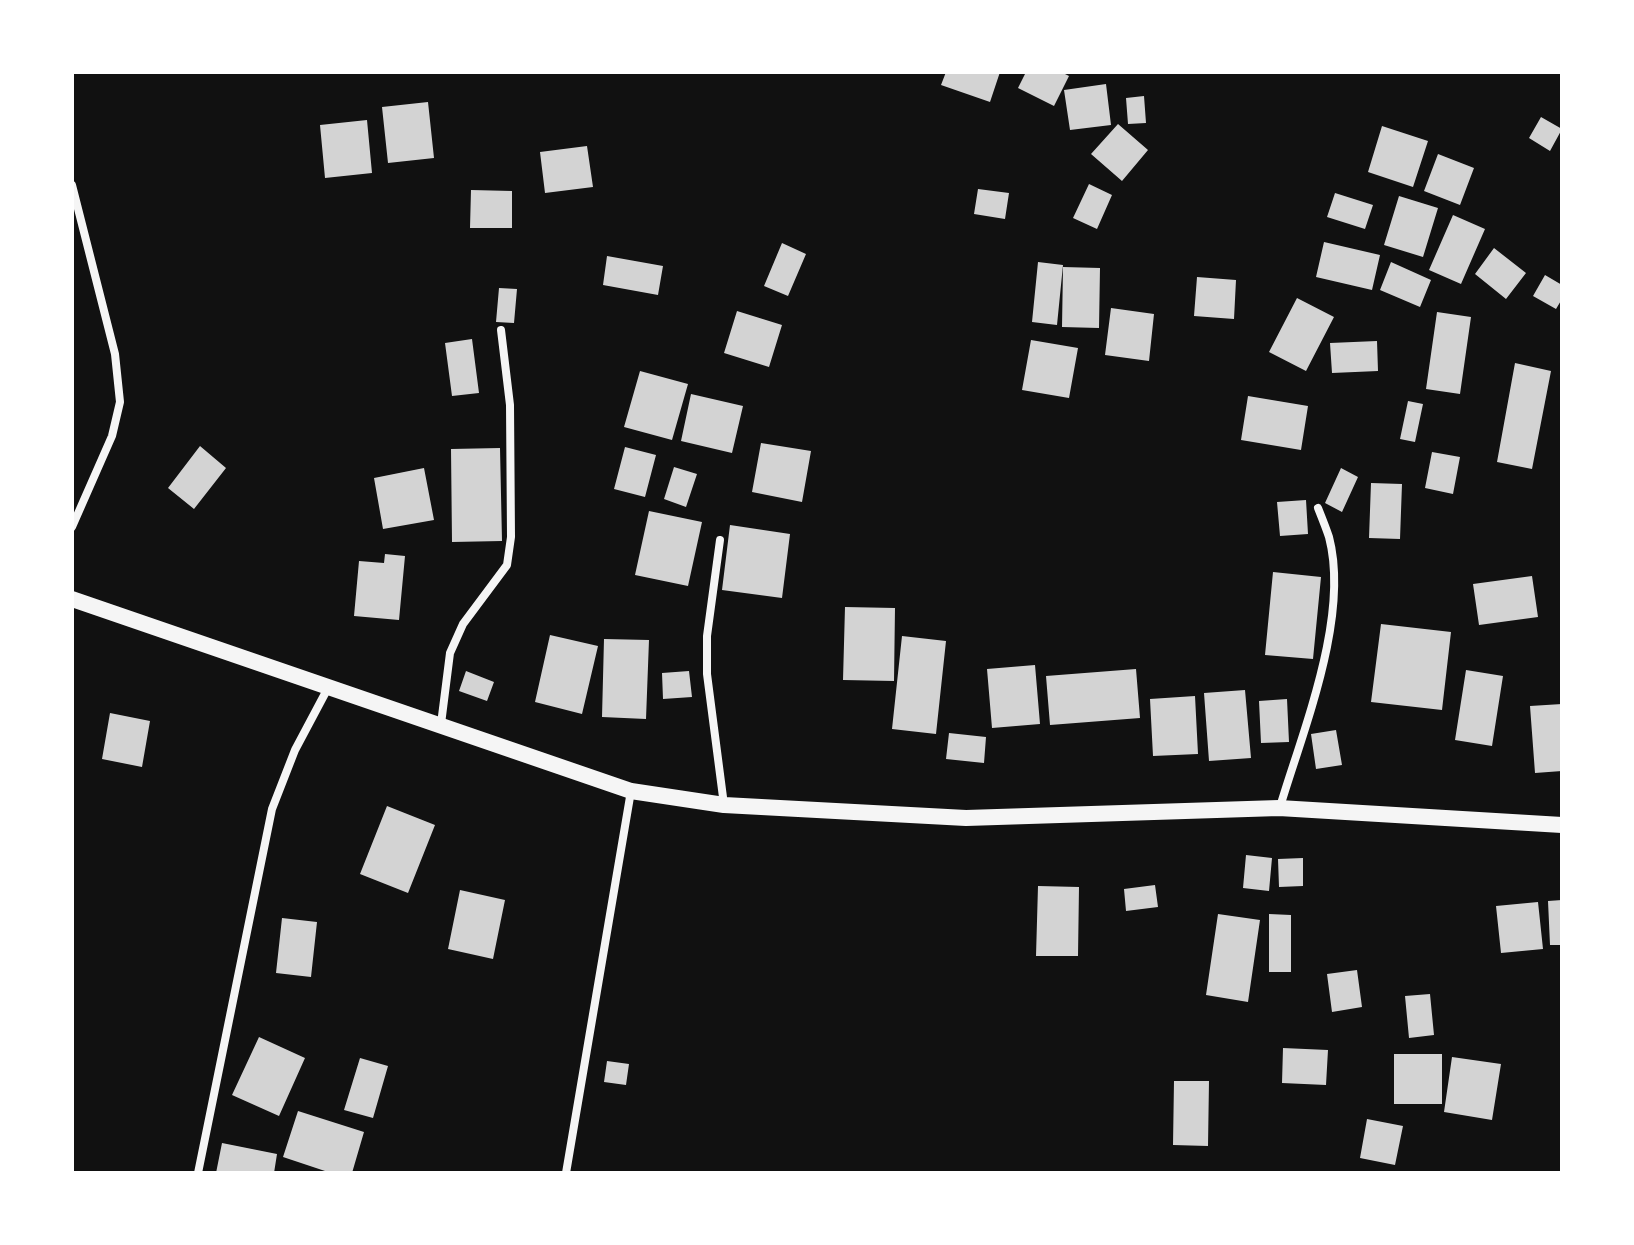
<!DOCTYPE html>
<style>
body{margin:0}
#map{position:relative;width:1634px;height:1245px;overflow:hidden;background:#111;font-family:"Roboto Condensed",sans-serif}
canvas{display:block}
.frame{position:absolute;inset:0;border:74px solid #fff;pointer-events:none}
</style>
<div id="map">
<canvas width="1634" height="1245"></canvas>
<div class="frame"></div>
</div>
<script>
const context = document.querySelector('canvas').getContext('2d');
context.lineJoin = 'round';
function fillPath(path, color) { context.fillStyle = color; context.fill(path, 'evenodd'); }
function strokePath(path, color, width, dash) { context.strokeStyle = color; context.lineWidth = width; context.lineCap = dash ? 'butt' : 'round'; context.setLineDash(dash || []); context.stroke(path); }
const building = new Path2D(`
 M 946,72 L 1000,72 L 990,102 L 941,85 Z
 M 1026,72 L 1061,72 L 1069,76 L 1054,106 L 1018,88 Z
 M 1106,84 L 1111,125 L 1070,130 L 1064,90 Z
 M 1144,96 L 1146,123 L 1128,124 L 1126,98 Z
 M 428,102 L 434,158 L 388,163 L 382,107 Z
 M 1541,117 L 1562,129 L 1550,151 L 1529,138 Z
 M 367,120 L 372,173 L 325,178 L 320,125 Z
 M 1118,124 L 1148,150 L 1122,181 L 1091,154 Z
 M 1382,126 L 1428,141 L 1413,187 L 1368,172 Z
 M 587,146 L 593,187 L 545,193 L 540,152 Z
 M 1438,154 L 1474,168 L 1460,205 L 1424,191 Z
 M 1089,184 L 1112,195 L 1097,229 L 1073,218 Z
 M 978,189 L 1009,193 L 1005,219 L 974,214 Z
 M 471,190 L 512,191 L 512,228 L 470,228 Z
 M 1335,193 L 1373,205 L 1365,229 L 1327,217 Z
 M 1399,196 L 1438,208 L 1423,257 L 1384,245 Z
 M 1453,215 L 1485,229 L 1461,284 L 1429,270 Z
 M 1324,242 L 1380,255 L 1372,290 L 1316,277 Z
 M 782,243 L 806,254 L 788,296 L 764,286 Z
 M 1494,248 L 1526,273 L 1506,299 L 1475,274 Z
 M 607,256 L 663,266 L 658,295 L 603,285 Z
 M 1038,262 L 1063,265 L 1057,325 L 1032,322 Z
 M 1391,262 L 1431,280 L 1420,307 L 1380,290 Z
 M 1063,267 L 1100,268 L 1099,328 L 1062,327 Z
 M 1545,275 L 1562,285 L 1562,299 L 1556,309 L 1533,296 Z
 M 1197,277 L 1236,280 L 1234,319 L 1194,316 Z
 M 499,288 L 517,289 L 514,323 L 496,322 Z
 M 1297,298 L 1334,317 L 1306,371 L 1269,352 Z
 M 1111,308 L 1154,314 L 1149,361 L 1105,355 Z
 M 737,311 L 782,325 L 769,367 L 724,353 Z
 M 1437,312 L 1471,317 L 1460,394 L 1426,389 Z
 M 472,339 L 479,393 L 452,396 L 445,343 Z
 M 1031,340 L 1078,348 L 1069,398 L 1022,390 Z
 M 1377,341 L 1378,371 L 1332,373 L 1330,343 Z
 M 1515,363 L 1551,371 L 1532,469 L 1497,462 Z
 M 640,371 L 688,384 L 672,440 L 624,427 Z
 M 691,394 L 743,406 L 732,453 L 681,441 Z
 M 1248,396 L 1308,406 L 1301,450 L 1241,440 Z
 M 1408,401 L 1423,404 L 1415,442 L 1400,439 Z
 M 761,443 L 811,451 L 802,502 L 752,492 Z
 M 200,446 L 226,468 L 194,509 L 168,488 Z
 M 625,447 L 656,455 L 645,497 L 614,489 Z
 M 500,448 L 502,541 L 452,542 L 451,449 Z
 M 1432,452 L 1460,457 L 1453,494 L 1425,488 Z
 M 674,467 L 697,474 L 686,507 L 664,499 Z
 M 424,468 L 434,520 L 383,529 L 374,478 Z
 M 1341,468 L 1358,477 L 1342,512 L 1325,503 Z
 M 1371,483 L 1402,484 L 1400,539 L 1369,538 Z
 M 1306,500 L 1308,534 L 1280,536 L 1277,502 Z
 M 649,511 L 702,522 L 688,586 L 635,575 Z
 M 730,525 L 790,534 L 782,598 L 722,590 Z
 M 385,554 L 405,556 L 399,620 L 354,616 L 359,561 L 384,563 Z
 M 1273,572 L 1321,577 L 1313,659 L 1265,655 Z
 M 1532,576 L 1538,617 L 1479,625 L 1473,584 Z
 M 845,607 L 895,608 L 894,681 L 843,680 Z
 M 1381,624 L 1451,632 L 1442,710 L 1371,702 Z
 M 550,635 L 598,646 L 582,714 L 535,702 Z
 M 902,636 L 946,641 L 936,734 L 892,729 Z
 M 604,639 L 649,640 L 646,719 L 602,717 Z
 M 1035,665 L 1040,724 L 992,728 L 987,669 Z
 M 1136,669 L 1140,718 L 1050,725 L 1046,676 Z
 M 1466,670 L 1503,676 L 1492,746 L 1455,740 Z
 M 466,671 L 494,682 L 487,701 L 459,691 Z
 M 689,671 L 692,697 L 663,699 L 662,673 Z
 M 1245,690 L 1251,758 L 1209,761 L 1204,693 Z
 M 1195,696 L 1198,754 L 1153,756 L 1150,699 Z
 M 1287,699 L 1289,742 L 1261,743 L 1259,701 Z
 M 1562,704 L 1562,771 L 1535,773 L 1530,706 Z
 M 110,713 L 150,721 L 142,767 L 102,759 Z
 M 1336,730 L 1342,765 L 1316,769 L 1311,734 Z
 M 949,733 L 986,737 L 984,763 L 946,759 Z
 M 387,806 L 435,825 L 408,893 L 360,874 Z
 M 1246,855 L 1272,858 L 1269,891 L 1243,888 Z
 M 1303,858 L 1303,886 L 1279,887 L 1278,859 Z
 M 1155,885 L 1158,907 L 1126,911 L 1124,889 Z
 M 1038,886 L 1079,887 L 1078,956 L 1036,956 Z
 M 460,890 L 505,900 L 493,959 L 448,949 Z
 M 1562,900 L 1562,945 L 1550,945 L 1548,901 Z
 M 1538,902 L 1543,949 L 1501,953 L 1496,906 Z
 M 1218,914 L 1260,920 L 1248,1002 L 1206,995 Z
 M 1269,914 L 1291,915 L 1291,972 L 1269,972 Z
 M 282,918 L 317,922 L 311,977 L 276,973 Z
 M 1357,970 L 1362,1007 L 1332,1012 L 1327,974 Z
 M 1430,994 L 1434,1035 L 1409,1038 L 1405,996 Z
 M 259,1037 L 305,1058 L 279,1116 L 232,1095 Z
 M 1283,1048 L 1328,1050 L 1326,1085 L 1282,1083 Z
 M 1394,1054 L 1442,1054 L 1442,1104 L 1394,1104 Z
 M 1452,1057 L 1501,1064 L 1492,1120 L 1444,1112 Z
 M 360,1058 L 388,1066 L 373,1118 L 344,1110 Z
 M 607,1061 L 629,1064 L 626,1085 L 604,1082 Z
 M 1174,1081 L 1209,1081 L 1208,1146 L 1173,1145 Z
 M 298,1111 L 364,1132 L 352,1173 L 331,1173 L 283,1157 Z
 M 1367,1119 L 1403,1126 L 1395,1165 L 1360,1158 Z
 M 222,1143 L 277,1154 L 274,1173 L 216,1173 Z`);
const minor = new Path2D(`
 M 72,185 L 115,354 L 120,402 L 112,436 L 72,527
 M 720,540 L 707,636 L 707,674 L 724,805
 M 441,724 L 450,653 L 463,624 L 507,565 L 511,537 L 510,405 L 501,330
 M 1280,807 C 1303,730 1350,617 1329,537 C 1326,528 1322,518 1318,508
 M 198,1173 L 272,809 L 295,750 L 329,686
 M 566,1173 L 631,791`);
const secondary = new Path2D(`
 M 72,599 L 631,791 L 724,805 L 966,818 L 1279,808 L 1562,825`);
fillPath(building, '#d3d3d3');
strokePath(minor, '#f5f5f5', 8);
strokePath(secondary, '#f5f5f5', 16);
</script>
